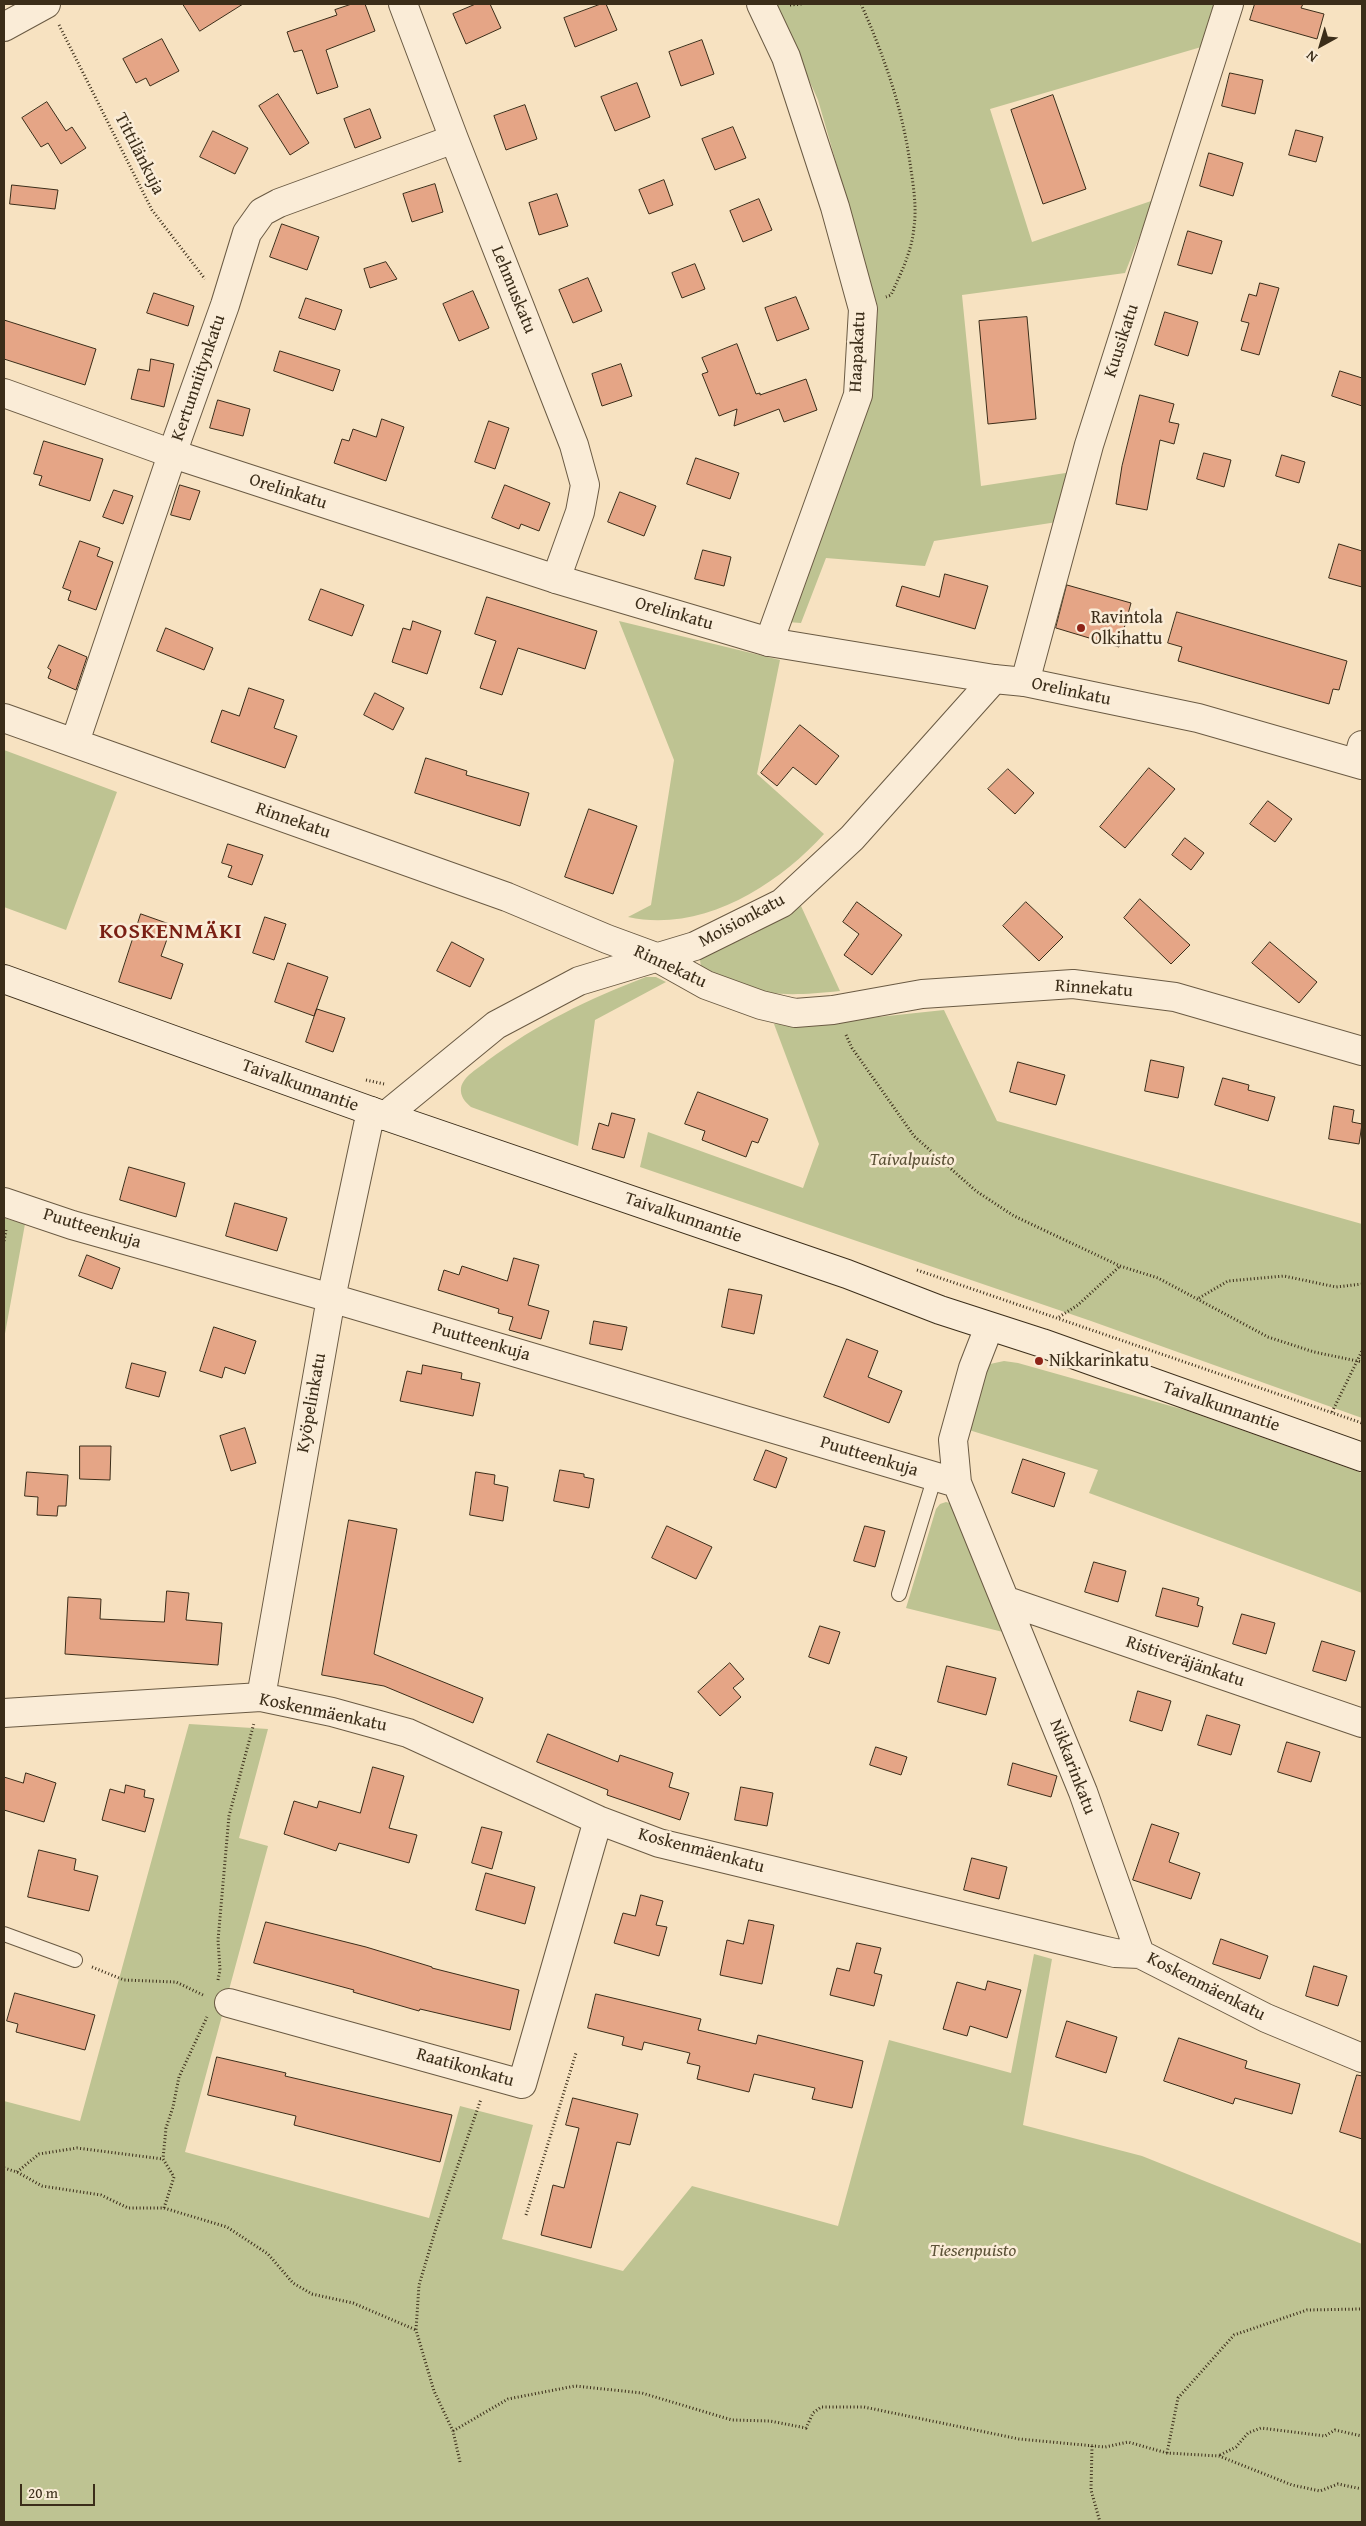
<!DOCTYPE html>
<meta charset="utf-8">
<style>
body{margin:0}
#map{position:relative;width:1366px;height:2526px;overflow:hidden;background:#f7e2c1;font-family:"Gentium Book Plus",serif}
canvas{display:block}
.frame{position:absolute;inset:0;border:5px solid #3b2d19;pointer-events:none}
.north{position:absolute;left:1296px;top:20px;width:50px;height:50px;-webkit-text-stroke:4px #faecd7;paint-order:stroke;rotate:219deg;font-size:14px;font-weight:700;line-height:20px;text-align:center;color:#3b2d19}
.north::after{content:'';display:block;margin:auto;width:18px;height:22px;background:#3b2d19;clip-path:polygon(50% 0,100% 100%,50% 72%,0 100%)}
.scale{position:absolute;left:20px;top:2484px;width:75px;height:22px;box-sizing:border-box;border:2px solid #3b2d19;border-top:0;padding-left:6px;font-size:15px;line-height:18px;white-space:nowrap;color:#3b2d19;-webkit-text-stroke:4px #faecd7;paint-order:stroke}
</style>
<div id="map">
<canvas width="1366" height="2526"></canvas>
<div class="frame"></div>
<div class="north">N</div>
<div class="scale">20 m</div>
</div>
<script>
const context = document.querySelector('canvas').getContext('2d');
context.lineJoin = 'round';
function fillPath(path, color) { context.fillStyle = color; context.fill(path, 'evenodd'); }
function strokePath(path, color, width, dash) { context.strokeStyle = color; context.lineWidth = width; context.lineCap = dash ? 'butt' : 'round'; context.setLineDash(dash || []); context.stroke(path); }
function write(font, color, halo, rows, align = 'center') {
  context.font = font + ' "Gentium Book Plus",serif'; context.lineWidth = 5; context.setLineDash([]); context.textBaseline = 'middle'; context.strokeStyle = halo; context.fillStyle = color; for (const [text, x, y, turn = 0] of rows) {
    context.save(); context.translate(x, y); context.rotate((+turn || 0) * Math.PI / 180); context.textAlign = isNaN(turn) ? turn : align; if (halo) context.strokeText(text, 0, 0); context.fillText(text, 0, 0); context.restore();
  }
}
const green = new Path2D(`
 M 775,4 L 1219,4 L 1208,45 L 990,109 L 1032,242 L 1154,200 L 1125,273 L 962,295 L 981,486 L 1072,472 L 1057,522 L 934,541 L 925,566 L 826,558 L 801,623 L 787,622 L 870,394 L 878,308 L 818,100 Z
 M 619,621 L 780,660 L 757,774 L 824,834 C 776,887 701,933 628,917 L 651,905 L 674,760 Z
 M 4,750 L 117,792 L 66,930 L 4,907 Z
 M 801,906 L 840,991 C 781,997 753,997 701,967 L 700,960 L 703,954 L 750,936 Z
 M 646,977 L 656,977 L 666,982 L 595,1020 L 578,1146 L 471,1107 C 465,1102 460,1096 461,1088 C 463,1076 479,1068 487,1061 C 537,1024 588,999 646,977 Z
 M 944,1010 L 997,1121 L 1362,1224 L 1362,1418 L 1091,1321 L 640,1167 L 648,1132 L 803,1188 L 819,1144 L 774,1024 L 803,1025 Z
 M 4,1218 L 25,1224 L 4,1339 Z
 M 1004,1361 L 1018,1363 L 1185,1410 L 1362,1473 L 1362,1593 L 1089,1493 L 1098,1470 L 969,1430 L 985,1372 L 990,1364 Z
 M 946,1502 L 953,1504 L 1003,1632 L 906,1608 L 936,1509 L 940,1504 Z
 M 189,1724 L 268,1729 L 239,1838 L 268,1846 L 185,2152 L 429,2218 L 460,2106 L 533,2125 L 502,2239 L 623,2271 L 692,2186 L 838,2226 L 889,2040 L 1011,2073 L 1034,1954 L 1052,1959 L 1023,2125 L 1142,2156 L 1362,2244 L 1362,2522 L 4,2522 L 4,2101 L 80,2121 Z`);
const building = new Path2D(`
 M 183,4 L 243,4 L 200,31 Z
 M 352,4 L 365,4 L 375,31 L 326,50 L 338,87 L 317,94 L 302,50 L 294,52 L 287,32 L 337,15 L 335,10 Z
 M 476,4 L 490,4 L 501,28 L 466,44 L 453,14 Z
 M 601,4 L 606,4 L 617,30 L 575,47 L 564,18 Z
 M 1255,4 L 1303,4 L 1301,8 L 1324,14 L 1317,39 L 1250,20 Z
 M 162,39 L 179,71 L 150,86 L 146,78 L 136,83 L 123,59 Z
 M 702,40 L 714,74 L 681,86 L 669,52 Z
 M 1230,73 L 1263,80 L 1255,114 L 1222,106 Z
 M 637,83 L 650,117 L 615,131 L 601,97 Z
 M 278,94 L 309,143 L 290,155 L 259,106 Z
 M 1053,95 L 1086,189 L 1043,204 L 1011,110 Z
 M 47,102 L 66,131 L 72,127 L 86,148 L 61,164 L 48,143 L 41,147 L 22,118 Z
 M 525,105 L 537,139 L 506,150 L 494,116 Z
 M 370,109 L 381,138 L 355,148 L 344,119 Z
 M 733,127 L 746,158 L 715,170 L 702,139 Z
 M 1296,130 L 1323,137 L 1316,162 L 1289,155 Z
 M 213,131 L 248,148 L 235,174 L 200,157 Z
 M 1209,153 L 1243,163 L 1233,196 L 1200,186 Z
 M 664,180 L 673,205 L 649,214 L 639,190 Z
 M 435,184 L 443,212 L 412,222 L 403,194 Z
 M 12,185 L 58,190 L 55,209 L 10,204 Z
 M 557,194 L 568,226 L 539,235 L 529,203 Z
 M 759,199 L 772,230 L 743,242 L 730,211 Z
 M 282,224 L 319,237 L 307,270 L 270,257 Z
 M 1188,231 L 1222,241 L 1212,274 L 1178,265 Z
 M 386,262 L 397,279 L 370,288 L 364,269 Z
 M 695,264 L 705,289 L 682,298 L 672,273 Z
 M 588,278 L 602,311 L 573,323 L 559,290 Z
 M 1260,283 L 1279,288 L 1259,355 L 1241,350 L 1249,323 L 1241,321 L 1249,294 L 1256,296 Z
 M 473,291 L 489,328 L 459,341 L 443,304 Z
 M 154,293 L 194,306 L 188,326 L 147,313 Z
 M 796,297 L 809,329 L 777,341 L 765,308 Z
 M 306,298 L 342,310 L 335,330 L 299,318 Z
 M 1165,312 L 1198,322 L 1188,356 L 1155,345 Z
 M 1027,317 L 1036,419 L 988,424 L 979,321 Z
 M 4,320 L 96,349 L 85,385 L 4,359 Z
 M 737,344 L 756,394 L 760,393 L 760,395 L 806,379 L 817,410 L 784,422 L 779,409 L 734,426 L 737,409 L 719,416 L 702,374 L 708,372 L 702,358 Z
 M 280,351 L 340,370 L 333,391 L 274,371 Z
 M 151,359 L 174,364 L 164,407 L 131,399 L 138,369 L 149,371 Z
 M 621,364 L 632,396 L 602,406 L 592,374 Z
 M 1340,371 L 1362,378 L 1362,406 L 1332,396 Z
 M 1140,395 L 1174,404 L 1169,422 L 1179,424 L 1174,444 L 1160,440 L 1147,510 L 1116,504 L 1122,466 Z
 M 218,400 L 250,409 L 243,436 L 210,428 Z
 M 382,419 L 404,427 L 386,481 L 334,463 L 342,439 L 349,441 L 353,429 L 376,437 Z
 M 489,421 L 509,428 L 495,469 L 475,462 Z
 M 44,441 L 103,459 L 90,501 L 39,485 L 42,476 L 34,474 Z
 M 1204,453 L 1231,460 L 1224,487 L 1197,479 Z
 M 1282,455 L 1305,462 L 1299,483 L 1276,476 Z
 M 696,458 L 739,473 L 730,499 L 687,484 Z
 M 180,485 L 200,491 L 190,520 L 171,515 Z
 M 505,485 L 550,503 L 539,531 L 521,524 L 519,529 L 492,518 Z
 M 114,490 L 133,496 L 123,524 L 103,517 Z
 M 620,492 L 656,506 L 644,536 L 608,522 Z
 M 80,541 L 100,548 L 97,556 L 113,562 L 96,610 L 68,600 L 71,591 L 63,588 Z
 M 1339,544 L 1362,551 L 1362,587 L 1329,578 Z
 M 703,550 L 731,557 L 724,586 L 695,579 Z
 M 945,574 L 988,586 L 975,629 L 896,606 L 902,586 L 939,597 Z
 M 1067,585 L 1131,603 L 1119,647 L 1056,628 Z
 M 321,589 L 364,605 L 352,636 L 309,620 Z
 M 487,597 L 597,631 L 585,669 L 518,648 L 502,695 L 480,688 L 496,641 L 475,634 Z
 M 1177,612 L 1347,661 L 1339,690 L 1333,689 L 1329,704 L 1178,661 L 1182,647 L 1168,643 Z
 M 413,621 L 441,631 L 427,674 L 392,662 L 403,628 L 410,630 Z
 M 166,628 L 213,648 L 204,670 L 157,651 Z
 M 59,645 L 87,657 L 76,690 L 48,678 L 51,670 L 48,668 Z
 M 249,688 L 284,700 L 274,728 L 297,736 L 285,768 L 211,742 L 222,710 L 239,716 Z
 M 375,693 L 404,708 L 393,730 L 364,715 Z
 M 800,725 L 839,756 L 816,785 L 793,767 L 777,786 L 761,773 Z
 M 426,758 L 467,771 L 466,775 L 529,793 L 520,826 L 415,793 Z
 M 1149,768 L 1175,789 L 1125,848 L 1100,827 Z
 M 1008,769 L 1034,793 L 1015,814 L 988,789 Z
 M 1268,801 L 1292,819 L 1275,842 L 1250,824 Z
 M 589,809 L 637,826 L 613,894 L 565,877 Z
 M 1185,838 L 1204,853 L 1191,870 L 1172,855 Z
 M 228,844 L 263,855 L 252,885 L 228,877 L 232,866 L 222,863 Z
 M 1140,899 L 1190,945 L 1171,964 L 1124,918 Z
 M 857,902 L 902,935 L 872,975 L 844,955 L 859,934 L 843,922 Z
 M 1026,902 L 1063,937 L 1039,961 L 1003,926 Z
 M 141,914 L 172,925 L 161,956 L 183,964 L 171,999 L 119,982 Z
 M 265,917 L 286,924 L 274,960 L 253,953 Z
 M 452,942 L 484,959 L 470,987 L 437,971 Z
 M 1270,942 L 1317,982 L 1299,1003 L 1252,963 Z
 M 288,963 L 328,977 L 314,1016 L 275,1002 Z
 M 317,1009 L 345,1018 L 333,1052 L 306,1042 Z
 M 1151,1060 L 1184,1067 L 1178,1098 L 1145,1091 Z
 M 1018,1062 L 1065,1075 L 1056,1105 L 1010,1092 Z
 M 1223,1078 L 1249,1085 L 1248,1090 L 1275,1097 L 1268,1121 L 1215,1105 Z
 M 698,1092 L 768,1119 L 758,1143 L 752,1141 L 746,1157 L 702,1140 L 705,1131 L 685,1124 Z
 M 1334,1106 L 1354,1110 L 1352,1122 L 1362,1124 L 1359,1144 L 1329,1139 Z
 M 612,1113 L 635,1119 L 624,1158 L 592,1149 L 599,1123 L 608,1126 Z
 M 129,1167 L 185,1183 L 176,1217 L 120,1200 Z
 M 235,1203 L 287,1218 L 277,1251 L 226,1236 Z
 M 87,1255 L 120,1268 L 112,1289 L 79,1276 Z
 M 514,1258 L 539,1265 L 528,1305 L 549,1311 L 541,1339 L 509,1330 L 513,1317 L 498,1313 L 499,1309 L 438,1290 L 444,1270 L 459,1275 L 462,1266 L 507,1281 Z
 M 729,1289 L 762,1295 L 754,1334 L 722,1327 Z
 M 594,1321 L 627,1327 L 622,1350 L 590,1344 Z
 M 214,1327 L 256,1341 L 245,1374 L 225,1367 L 222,1378 L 200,1371 Z
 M 847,1339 L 878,1351 L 868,1377 L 902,1391 L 889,1423 L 824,1397 Z
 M 132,1363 L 166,1372 L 159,1397 L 126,1388 Z
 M 423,1365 L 462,1373 L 461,1379 L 480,1383 L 473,1416 L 400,1401 L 407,1371 L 421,1374 Z
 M 245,1428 L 256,1463 L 231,1471 L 220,1436 Z
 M 80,1446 L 111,1446 L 110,1480 L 80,1479 Z
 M 766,1450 L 787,1458 L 776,1488 L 754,1480 Z
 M 1023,1459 L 1065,1473 L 1054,1507 L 1012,1493 Z
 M 560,1470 L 584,1474 L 584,1477 L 594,1479 L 589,1508 L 554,1501 Z
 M 27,1472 L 68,1475 L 66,1506 L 58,1506 L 57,1516 L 37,1515 L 38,1497 L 25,1496 Z
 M 476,1472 L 495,1475 L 494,1484 L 508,1487 L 503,1521 L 470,1515 Z
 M 349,1520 L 397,1529 L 374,1654 L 483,1698 L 473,1723 L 384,1686 L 322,1675 Z
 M 667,1526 L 712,1547 L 696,1579 L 652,1558 Z
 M 865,1526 L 885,1531 L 875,1567 L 854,1561 Z
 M 1094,1562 L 1126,1571 L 1118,1602 L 1085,1592 Z
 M 1163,1588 L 1199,1598 L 1197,1605 L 1203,1607 L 1198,1627 L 1156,1616 Z
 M 167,1591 L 189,1593 L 186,1620 L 222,1623 L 218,1665 L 65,1654 L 68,1597 L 101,1599 L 100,1619 L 164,1622 Z
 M 1242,1614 L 1275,1623 L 1266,1654 L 1233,1644 Z
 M 820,1626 L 840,1632 L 829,1664 L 809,1657 Z
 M 1322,1641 L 1355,1651 L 1346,1681 L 1313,1671 Z
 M 730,1663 L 744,1679 L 733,1688 L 741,1697 L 720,1716 L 698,1692 Z
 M 947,1666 L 996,1678 L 986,1715 L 938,1702 Z
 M 1138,1691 L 1171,1701 L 1162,1731 L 1130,1721 Z
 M 1207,1715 L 1240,1725 L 1231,1755 L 1198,1745 Z
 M 548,1734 L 618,1762 L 620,1755 L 673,1773 L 669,1787 L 689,1793 L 680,1820 L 607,1795 L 608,1790 L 537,1762 Z
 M 1287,1742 L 1320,1752 L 1311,1782 L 1278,1772 Z
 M 876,1747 L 907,1757 L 901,1775 L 870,1765 Z
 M 1013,1763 L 1057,1776 L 1051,1797 L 1008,1785 Z
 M 373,1767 L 404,1776 L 389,1828 L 417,1835 L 409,1863 L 339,1843 L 336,1851 L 284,1834 L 294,1801 L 317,1808 L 319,1801 L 360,1813 Z
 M 26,1773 L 56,1783 L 44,1822 L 4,1810 L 4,1777 L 23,1783 Z
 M 126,1785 L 145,1790 L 144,1797 L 154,1799 L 145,1832 L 102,1820 L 110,1789 L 124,1793 Z
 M 741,1787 L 773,1793 L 767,1826 L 735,1820 Z
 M 1152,1824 L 1179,1833 L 1169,1862 L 1200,1873 L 1191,1899 L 1133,1880 Z
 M 482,1827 L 502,1832 L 492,1869 L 472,1863 Z
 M 39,1850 L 76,1859 L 74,1870 L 98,1876 L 89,1911 L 28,1897 Z
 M 972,1858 L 1007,1867 L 999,1899 L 964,1890 Z
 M 486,1873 L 535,1887 L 525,1924 L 476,1910 Z
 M 641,1895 L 663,1901 L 656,1925 L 667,1927 L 659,1956 L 614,1943 L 623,1913 L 635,1916 Z
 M 749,1920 L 774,1925 L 762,1984 L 720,1975 L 727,1940 L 743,1944 Z
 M 266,1922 L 366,1947 L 432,1967 L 432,1968 L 519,1990 L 510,2030 L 420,2009 L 419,2011 L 353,1992 L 354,1990 L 254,1963 Z
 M 1221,1939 L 1268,1956 L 1260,1979 L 1213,1964 Z
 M 857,1943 L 881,1948 L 874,1973 L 882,1975 L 874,2006 L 830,1995 L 837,1968 L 849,1971 Z
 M 1314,1966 L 1347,1976 L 1338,2006 L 1306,1996 Z
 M 988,1981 L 1021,1990 L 1007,2038 L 970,2026 L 967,2036 L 943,2029 L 957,1982 L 985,1990 Z
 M 15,1993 L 95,2015 L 85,2050 L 16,2032 L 18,2024 L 7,2021 Z
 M 596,1994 L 701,2019 L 698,2030 L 756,2044 L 758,2035 L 863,2061 L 852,2108 L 812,2099 L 815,2088 L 754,2074 L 749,2092 L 697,2079 L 700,2066 L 687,2063 L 690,2053 L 644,2042 L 642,2050 L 622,2045 L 624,2037 L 588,2028 Z
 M 1067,2021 L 1117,2037 L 1106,2073 L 1056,2057 Z
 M 1179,2038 L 1247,2061 L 1245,2068 L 1300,2084 L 1292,2114 L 1235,2098 L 1233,2104 L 1164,2081 Z
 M 217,2057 L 286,2073 L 285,2076 L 452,2115 L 440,2162 L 294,2125 L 296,2116 L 208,2095 Z
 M 1357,2075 L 1362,2076 L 1362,2139 L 1340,2132 Z
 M 573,2098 L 638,2114 L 630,2145 L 617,2142 L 591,2248 L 541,2235 L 553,2185 L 564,2188 L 579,2128 L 566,2125 Z`);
const path = new Path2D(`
 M 861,4 C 884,56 902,107 910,163 C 913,184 917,206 914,227 C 912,251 901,273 891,295 L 886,297
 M 790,5 L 802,4
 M 59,25 L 152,210 L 205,279
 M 846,1035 L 852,1048 L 914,1136 L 976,1191 L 1014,1216 L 1120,1266 L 1158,1278 L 1268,1337 L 1314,1352 L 1362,1362
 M 366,1080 L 384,1084
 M 4,1241 L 6,1230
 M 917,1270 L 1362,1423
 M 1199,1298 L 1228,1281 L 1284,1276 L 1336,1287 L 1362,1284
 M 1059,1317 L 1078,1305 L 1120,1266
 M 1332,1412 L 1362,1351
 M 92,1967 L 124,1980 L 176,1982 L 205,1996
 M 218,1980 L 220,1970 L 218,1940 L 229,1816 L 254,1723
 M 4,2168 L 17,2172 L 42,2186 L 101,2195 L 128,2208 L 164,2208 L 227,2227 L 268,2254 L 293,2283 L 312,2294 L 353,2303 L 416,2330
 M 17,2172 L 39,2154 L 77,2148 L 163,2159
 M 164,2208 L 174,2177 L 163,2159 L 166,2128 L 173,2107 L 179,2077 L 207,2017
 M 526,2215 L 576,2053
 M 453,2431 L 508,2399 L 575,2386 L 642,2393 L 732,2420 L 770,2421 L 806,2428 L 813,2413 L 821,2407 L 864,2407 L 1019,2439 L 1105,2447 L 1128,2442 L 1167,2453 L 1219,2456 L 1292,2485 L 1320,2491 L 1338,2484 L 1362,2489
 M 1092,2446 L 1091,2490 L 1100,2522
 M 1167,2453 L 1178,2398 L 1234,2335 L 1307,2310 L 1362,2309
 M 1220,2455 L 1236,2447 L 1248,2433 L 1261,2428 L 1325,2436 L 1335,2430 L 1362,2436
 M 460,2462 L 453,2431 L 434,2391 L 416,2330 L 419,2285 L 436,2228 L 481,2099`);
const service = new Path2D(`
 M 899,1594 L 935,1476
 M 4,1934 L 75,1960`);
const minor = new Path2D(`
 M 403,4 L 454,139 L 574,445 L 585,485 L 580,512 L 556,579
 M 761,4 L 786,57 L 835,207 L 863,309 L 858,395 L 769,642
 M 4,27 L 46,4
 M 1025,682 L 1089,445 L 1229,4
 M 4,718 L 507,897 L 607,939 L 656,957 L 706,985 L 761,1005 L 795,1013 L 833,1010 L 922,994 L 1073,984 L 1175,997 L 1362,1051
 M 75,742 L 178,437 L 225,305 L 247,233 L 262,212 L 279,203 L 454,139
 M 1357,763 L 1362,745
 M 385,1116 L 496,1025 L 579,981 L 695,946 L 782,903 L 852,838 L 994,679
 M 4,1202 L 72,1225 L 331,1298 L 957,1483
 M 989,1327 L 973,1368 L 953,1440 L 957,1483 L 1083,1792 L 1140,1954
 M 1007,1601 L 1362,1723
 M 261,1697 L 331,1298 L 371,1111
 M 4,1713 L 261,1697 L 332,1712 L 408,1733 L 598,1820 L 659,1843 L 1098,1949 L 1115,1953 L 1140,1954 L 1266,2018 L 1362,2058
 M 229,2003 L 522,2084 L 598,1820`);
const tertiary = new Path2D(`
 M 4,393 L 173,454 L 556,579 L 769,642 L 994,679 L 1025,682 L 1198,718 L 1362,765`);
const secondary = new Path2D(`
 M 4,979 L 371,1111 L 847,1274 L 940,1310 L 1042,1343 L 1362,1457`);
const markers = [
 [1081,628,5,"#8f2418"],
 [1039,1361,5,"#8f2418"]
];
const streetNames = [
 ["Tittilänkuja",139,154,63],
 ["Lehmuskatu",513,290,68],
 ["Kuusikatu",1122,341,-72],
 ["Haapakatu",858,352,-87],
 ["Kertunniitynkatu",199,378,-71],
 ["Orelinkatu",288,492,18],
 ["Orelinkatu",674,614,16],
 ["Orelinkatu",1071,692,12],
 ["Rinnekatu",293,821,19],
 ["Moisionkatu",742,921,-28],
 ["Rinnekatu",670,967,25],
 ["Rinnekatu",1094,989,4],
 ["Taivalkunnantie",300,1086,20],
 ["Taivalkunnantie",683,1218,19],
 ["Puutteenkuja",92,1229,17],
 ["Puutteenkuja",481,1342,16],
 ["Kyöpelinkatu",312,1403,-80],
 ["Taivalkunnantie",1221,1407,19],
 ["Puutteenkuja",869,1457,17],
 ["Ristiveräjänkatu",1185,1662,19],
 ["Koskenmäenkatu",323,1713,12],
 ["Nikkarinkatu",1072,1767,69],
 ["Koskenmäenkatu",701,1851,15],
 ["Koskenmäenkatu",1206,1987,27],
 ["Raatikonkatu",465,2068,16]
];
const poiNames = [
 ["Ravintola",1091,618],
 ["Olkihattu",1091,639],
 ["Nikkarinkatu",1049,1361]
];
const parkNames = [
 ["Taivalpuisto",912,1160],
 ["Tiesenpuisto",973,2251]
];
const districtNames = [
 ["KOSKENMÄKI",171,932]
];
fillPath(green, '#bec392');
fillPath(building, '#e5a586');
strokePath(building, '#3b2d19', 1);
strokePath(service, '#6a5a43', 16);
strokePath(minor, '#6a5a43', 30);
strokePath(tertiary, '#6a5a43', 30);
strokePath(secondary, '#3b2d19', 30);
strokePath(path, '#3b2d19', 3, [1, 2.5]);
strokePath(service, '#faecd7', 14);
strokePath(minor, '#faecd7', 28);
strokePath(tertiary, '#faecd7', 28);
strokePath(secondary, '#faecd7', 28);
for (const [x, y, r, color] of markers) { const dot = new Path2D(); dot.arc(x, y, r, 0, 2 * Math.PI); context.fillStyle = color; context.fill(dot); strokePath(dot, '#faecd7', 2); }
write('18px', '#3b2d19', '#faecd7', streetNames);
write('18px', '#3b2d19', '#faecd7', poiNames, 'left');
write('italic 18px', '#5c5237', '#faecd7', parkNames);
context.letterSpacing = '1px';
write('bold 22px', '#7a1f14', '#faecd7', districtNames);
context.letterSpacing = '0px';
</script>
